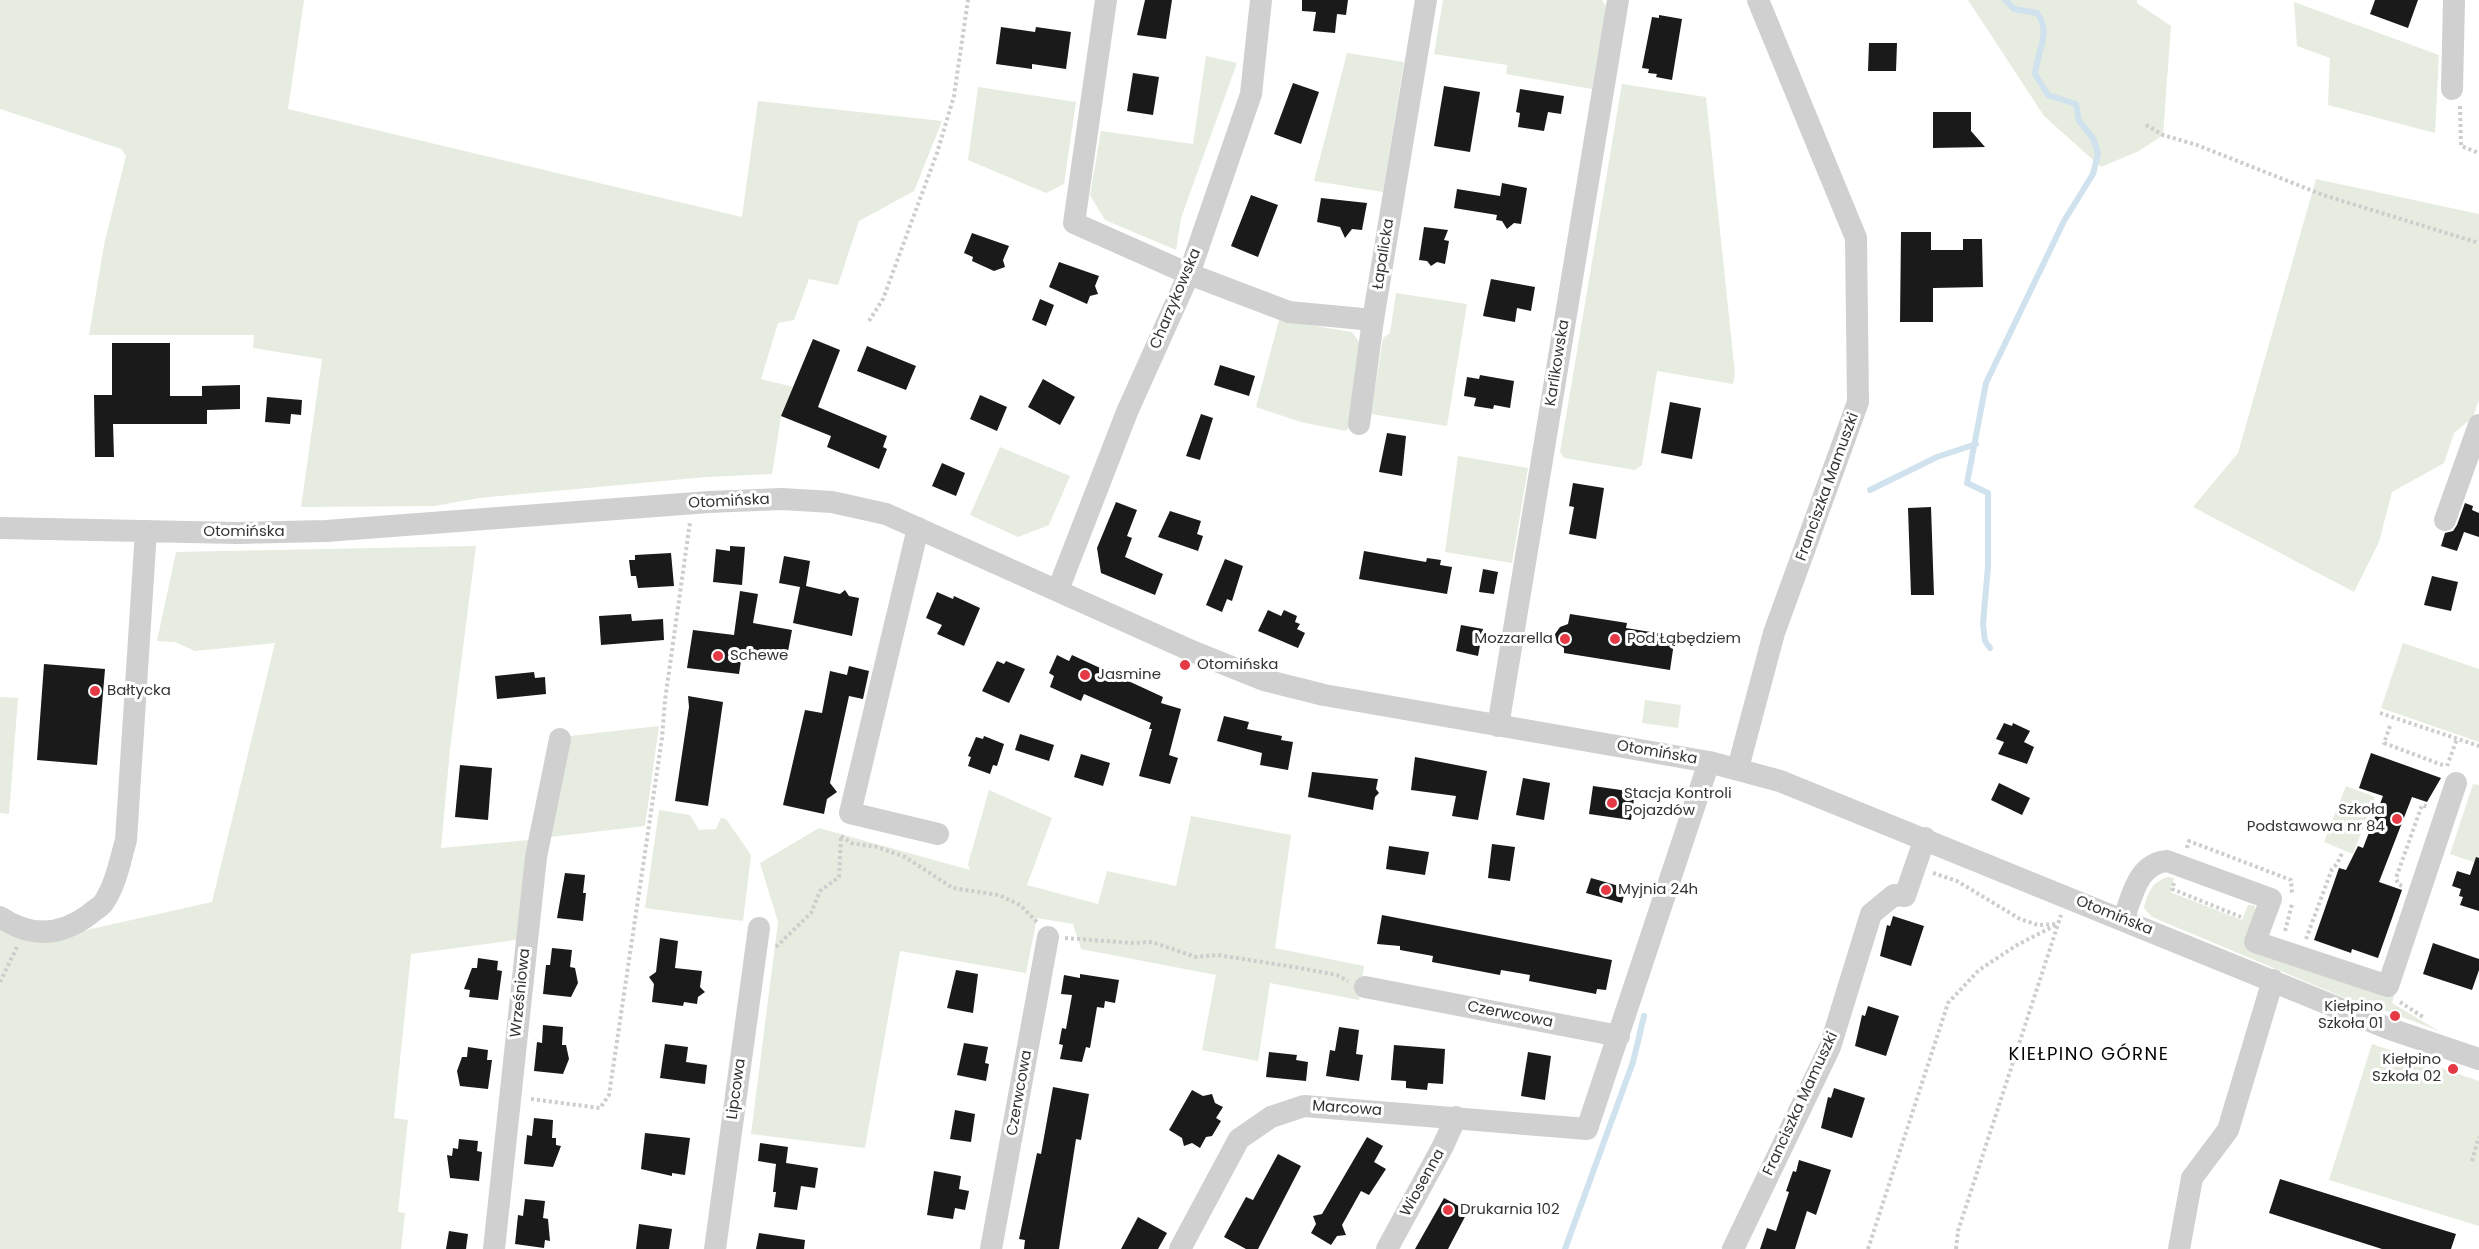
<!DOCTYPE html>
<meta charset="utf-8">
<style>
body{margin:0}
canvas{display:block;background:#fff}
</style>
<canvas width="2479" height="1249"></canvas>
<script>
const context = document.querySelector('canvas').getContext('2d');
context.lineJoin = 'round';
function fillPath(path, color) { context.fillStyle = color; context.fill(path, 'evenodd'); }
function strokePath(path, color, width, dash) { context.strokeStyle = color; context.lineWidth = width; context.lineCap = dash ? 'butt' : 'round'; context.setLineDash(dash || []); context.stroke(path); }
function write(font, color, halo, rows, align = 'center') {
  context.font = font + ' Poppins,sans-serif'; context.lineWidth = 6; context.setLineDash([]); context.textBaseline = 'middle'; context.strokeStyle = halo; context.fillStyle = color; for (const [text, x, y, turn = 0] of rows) {
    context.save(); context.translate(x, y); context.rotate((+turn || 0) * Math.PI / 180); context.textAlign = isNaN(turn) ? turn : align; if (halo) context.strokeText(text, 0, 0); context.fillText(text, 0, 0); context.restore();
  }
}
const green = new Path2D(`
 M 0,0 L 304,0 L 288,109 L 742,217 L 758,101 L 942,121 L 914,191 L 859,221 L 838,285 L 809,279 L 794,320 L 778,323 L 761,379 L 793,387 L 781,416 L 772,474 L 706,477 L 479,498 L 434,506 L 301,507 L 322,359 L 253,348 L 254,335 L 89,335 L 104,245 L 126,156 L 121,149 L 0,109 Z
 M 1443,0 L 1602,0 L 1606,6 L 1592,89 L 1506,74 L 1507,65 L 1434,54 Z
 M 1968,0 L 2137,0 L 2137,3 L 2171,26 L 2163,135 L 2139,151 L 2101,167 L 2044,116 Z
 M 2294,2 L 2439,55 L 2435,133 L 2328,105 L 2330,58 L 2297,46 Z
 M 1347,53 L 1404,62 L 1383,192 L 1314,181 Z
 M 1206,56 L 1237,63 L 1181,218 L 1176,250 L 1105,220 L 1090,195 L 1101,131 L 1193,144 Z
 M 1622,84 L 1706,97 L 1735,374 L 1733,384 L 1657,371 L 1642,465 L 1635,470 L 1564,458 L 1560,452 Z
 M 978,87 L 1076,102 L 1064,184 L 1046,193 L 968,160 Z
 M 2316,179 L 2479,214 L 2479,400 L 2473,417 L 2454,433 L 2444,463 L 2392,492 L 2379,542 L 2354,592 L 2193,507 L 2238,453 Z
 M 1396,293 L 1467,304 L 1447,426 L 1371,414 L 1383,338 L 1390,333 Z
 M 1279,320 L 1352,332 L 1364,349 L 1351,425 L 1346,431 L 1301,422 L 1256,407 Z
 M 1000,447 L 1070,476 L 1049,525 L 1018,537 L 970,515 Z
 M 1458,456 L 1528,468 L 1512,563 L 1445,552 Z
 M 476,546 L 450,749 L 441,848 L 529,840 L 516,940 L 411,954 L 394,1118 L 408,1120 L 398,1212 L 405,1213 L 401,1249 L 0,1249 L 0,929 L 37,941 L 212,902 L 275,643 L 195,651 L 175,642 L 157,641 L 176,552 Z
 M 2403,643 L 2479,669 L 2479,742 L 2381,708 Z
 M 0,697 L 18,698 L 9,814 L 0,813 Z
 M 1645,700 L 1681,705 L 1678,728 L 1642,723 Z
 M 659,726 L 645,826 L 550,837 L 570,736 Z
 M 2473,784 L 2479,785 L 2479,864 L 2450,854 Z
 M 2346,786 L 2375,797 L 2353,854 L 2324,842 Z
 M 989,790 L 1052,818 L 1027,885 L 1098,904 L 1107,871 L 1176,886 L 1191,816 L 1291,835 L 1275,948 L 1364,966 L 1359,1000 L 1270,983 L 1258,1061 L 1202,1050 L 1216,975 L 1081,949 L 1073,924 L 1037,918 L 1026,973 L 900,951 L 865,1148 L 751,1134 L 778,922 L 760,863 L 819,828 L 970,870 L 968,864 Z
 M 659,810 L 690,815 L 699,830 L 716,829 L 721,818 L 726,819 L 751,855 L 743,921 L 645,908 Z
 M 2168,877 L 2174,878 L 2170,892 L 2242,920 L 2248,905 L 2254,905 L 2256,910 L 2245,945 L 2395,993 L 2392,1003 L 2439,1031 L 2362,1002 L 2357,1003 L 2152,917 L 2144,908 C 2147,893 2153,881 2168,877 Z
 M 2372,1044 L 2479,1081 L 2479,1226 L 2329,1180 Z`);
const stream = new Path2D(`
 M 1870,490 L 1937,457 L 1976,444
 M 1990,648 L 1985,641 L 1983,624 L 1988,566 L 1988,493 L 1967,483 L 1986,383 L 2064,221 L 2093,174 L 2098,154 L 2093,138 L 2079,121 L 2076,104 L 2048,95 L 2035,74 C 2037,52 2052,32 2037,13 L 2014,9 L 2005,0
 M 1565,1249 L 1633,1062 L 1644,1016`);
const building = new Path2D(`
 M 1145,0 L 1172,0 L 1166,39 L 1137,35 Z
 M 1302,0 L 1348,0 L 1346,15 L 1337,14 L 1335,33 L 1313,31 L 1316,12 L 1302,11 Z
 M 2375,0 L 2418,0 L 2408,28 L 2370,14 Z
 M 1659,15 L 1682,19 L 1672,80 L 1656,77 L 1657,74 L 1648,73 L 1649,69 L 1642,68 L 1652,17 L 1659,18 Z
 M 1001,27 L 1035,32 L 1036,27 L 1071,32 L 1066,69 L 1032,64 L 1032,69 L 996,64 Z
 M 1869,43 L 1897,43 L 1896,71 L 1868,71 Z
 M 1133,73 L 1159,77 L 1153,115 L 1127,111 Z
 M 1293,83 L 1319,92 L 1301,144 L 1274,134 Z
 M 1444,86 L 1480,92 L 1470,152 L 1434,146 Z
 M 1520,89 L 1564,96 L 1561,114 L 1548,112 L 1544,131 L 1518,127 L 1520,113 L 1516,112 Z
 M 1933,112 L 1971,112 L 1971,131 L 1985,147 L 1933,148 Z
 M 1502,183 L 1527,188 L 1521,224 L 1514,223 L 1507,229 L 1502,221 L 1496,220 L 1497,215 L 1454,208 L 1457,189 L 1500,196 Z
 M 1251,195 L 1278,205 L 1258,257 L 1231,246 Z
 M 1321,198 L 1367,203 L 1362,230 L 1352,229 L 1345,238 L 1340,227 L 1317,222 Z
 M 1424,227 L 1448,230 L 1444,240 L 1449,241 L 1445,264 L 1437,262 L 1431,266 L 1427,261 L 1419,260 Z
 M 1901,232 L 1931,232 L 1931,250 L 1963,250 L 1963,239 L 1982,239 L 1983,287 L 1933,288 L 1933,322 L 1900,322 Z
 M 972,233 L 1009,246 L 1003,260 L 1005,267 L 994,271 L 972,261 L 973,257 L 964,253 Z
 M 1059,262 L 1099,276 L 1095,286 L 1098,294 L 1090,296 L 1087,304 L 1049,287 Z
 M 1491,279 L 1535,287 L 1531,311 L 1517,308 L 1515,322 L 1483,316 Z
 M 1040,299 L 1054,305 L 1046,326 L 1032,320 Z
 M 813,339 L 840,350 L 818,407 L 887,436 L 883,447 L 887,449 L 879,469 L 827,447 L 831,436 L 781,416 Z
 M 112,343 L 170,343 L 170,396 L 202,396 L 202,386 L 240,385 L 240,409 L 207,410 L 207,424 L 113,424 L 114,457 L 95,457 L 94,395 L 112,395 Z
 M 867,346 L 916,366 L 906,390 L 857,371 Z
 M 1220,365 L 1255,376 L 1249,396 L 1214,385 Z
 M 1480,375 L 1514,381 L 1510,408 L 1494,405 L 1493,409 L 1474,406 L 1476,398 L 1464,396 L 1467,377 L 1479,379 Z
 M 1043,379 L 1075,397 L 1060,425 L 1028,407 Z
 M 980,395 L 1007,407 L 997,431 L 970,419 Z
 M 267,397 L 302,400 L 301,415 L 291,414 L 290,424 L 265,422 Z
 M 1670,402 L 1701,408 L 1692,459 L 1661,453 Z
 M 1201,414 L 1213,418 L 1200,460 L 1186,456 Z
 M 1387,433 L 1406,436 L 1402,476 L 1379,472 Z
 M 942,463 L 965,473 L 956,496 L 932,486 Z
 M 1573,483 L 1604,488 L 1596,539 L 1569,534 L 1574,507 L 1569,506 Z
 M 1116,502 L 1137,510 L 1127,536 L 1132,538 L 1125,557 L 1163,574 L 1155,595 L 1101,573 L 1097,548 Z
 M 2465,503 L 2473,506 L 2472,510 L 2479,513 L 2479,537 L 2464,532 L 2457,551 L 2441,546 L 2445,533 L 2453,531 L 2457,525 Z
 M 1931,507 L 1934,595 L 1911,595 L 1908,508 Z
 M 1170,511 L 1201,521 L 1197,534 L 1203,536 L 1198,551 L 1158,537 Z
 M 730,546 L 745,547 L 742,585 L 713,582 L 716,549 L 730,551 Z
 M 1364,551 L 1426,562 L 1427,558 L 1441,560 L 1440,565 L 1452,567 L 1447,594 L 1359,579 Z
 M 671,553 L 674,586 L 638,588 L 636,576 L 631,576 L 629,560 L 635,560 L 635,555 Z
 M 784,556 L 810,561 L 806,586 L 840,594 L 845,590 L 849,596 L 859,598 L 852,636 L 793,623 L 800,587 L 779,583 Z
 M 1225,559 L 1243,566 L 1232,601 L 1227,599 L 1222,612 L 1206,605 Z
 M 1483,569 L 1498,572 L 1494,594 L 1479,592 Z
 M 2432,576 L 2458,582 L 2451,611 L 2424,605 Z
 M 740,591 L 758,594 L 753,623 L 792,630 L 786,662 L 747,656 L 746,662 L 741,661 L 739,674 L 687,668 L 693,630 L 734,635 Z
 M 937,592 L 953,599 L 954,596 L 980,608 L 964,646 L 937,634 L 942,625 L 926,618 Z
 M 1268,610 L 1281,616 L 1284,610 L 1297,616 L 1295,622 L 1300,624 L 1297,629 L 1305,633 L 1298,648 L 1258,631 Z
 M 631,614 L 632,621 L 663,619 L 664,640 L 601,645 L 599,616 Z
 M 1570,614 L 1627,623 L 1626,628 L 1675,636 L 1670,670 L 1564,653 L 1564,648 L 1557,643 L 1555,634 L 1560,627 L 1568,624 Z
 M 1461,625 L 1483,629 L 1478,656 L 1456,651 Z
 M 1057,655 L 1069,661 L 1072,655 L 1163,697 L 1161,703 L 1181,709 L 1169,755 L 1178,758 L 1170,784 L 1139,776 L 1152,729 L 1149,729 L 1151,723 L 1084,694 L 1081,701 L 1050,687 L 1054,676 L 1049,673 Z
 M 997,661 L 1004,664 L 1006,661 L 1025,669 L 1009,703 L 982,691 Z
 M 44,664 L 105,669 L 97,765 L 37,760 Z
 M 849,666 L 869,671 L 863,699 L 849,696 L 830,783 L 837,792 L 827,799 L 824,814 L 783,805 L 805,710 L 822,713 L 830,671 L 847,675 Z
 M 534,672 L 535,678 L 545,677 L 546,694 L 497,699 L 495,676 Z
 M 688,696 L 723,702 L 708,806 L 675,801 L 689,707 Z
 M 1224,716 L 1249,722 L 1247,729 L 1282,736 L 1281,740 L 1293,742 L 1288,770 L 1260,765 L 1262,753 L 1217,741 Z
 M 2004,723 L 2012,726 L 2013,723 L 2030,731 L 2024,742 L 2034,747 L 2027,764 L 1998,754 L 2004,742 L 1996,739 Z
 M 1020,734 L 1054,745 L 1049,761 L 1015,750 Z
 M 984,736 L 1004,744 L 997,766 L 993,765 L 990,774 L 968,766 L 971,757 L 968,756 L 976,737 L 983,739 Z
 M 2371,753 L 2441,778 L 2427,802 L 2412,797 L 2379,882 L 2402,890 L 2378,958 L 2352,949 L 2351,953 L 2314,940 L 2339,868 L 2346,870 L 2358,846 L 2363,848 L 2383,796 L 2359,788 Z
 M 1081,754 L 1110,763 L 1103,786 L 1074,777 Z
 M 1415,757 L 1487,771 L 1478,820 L 1452,816 L 1456,796 L 1411,790 Z
 M 460,765 L 492,768 L 488,820 L 455,817 Z
 M 1312,772 L 1378,779 L 1376,789 L 1379,793 L 1375,797 L 1373,810 L 1308,797 Z
 M 1523,778 L 1550,783 L 1544,820 L 1516,815 Z
 M 1999,783 L 2030,798 L 2022,815 L 1991,800 Z
 M 1593,786 L 1635,792 L 1631,820 L 1589,814 Z
 M 1492,844 L 1515,847 L 1510,881 L 1488,878 Z
 M 1389,846 L 1429,852 L 1425,875 L 1386,869 Z
 M 2476,857 L 2479,858 L 2479,911 L 2460,905 L 2463,897 L 2459,896 L 2461,889 L 2452,886 L 2457,871 L 2470,875 Z
 M 565,873 L 585,875 L 583,893 L 586,893 L 583,921 L 557,918 Z
 M 1591,878 L 1626,888 L 1622,903 L 1586,893 Z
 M 1382,915 L 1612,960 L 1606,990 L 1597,989 L 1596,994 L 1529,981 L 1530,975 L 1501,970 L 1500,975 L 1432,962 L 1433,956 L 1400,950 L 1400,946 L 1377,944 Z
 M 1893,916 L 1924,926 L 1911,966 L 1880,956 L 1887,925 L 1890,926 Z
 M 660,938 L 678,941 L 675,968 L 702,971 L 700,987 L 705,992 L 698,997 L 697,1004 L 684,1002 L 683,1006 L 652,1002 L 654,984 L 649,977 L 656,972 Z
 M 2433,943 L 2479,959 L 2479,970 L 2472,990 L 2423,974 Z
 M 552,948 L 572,950 L 570,967 L 575,968 L 578,983 L 571,997 L 543,994 L 546,965 L 550,965 Z
 M 478,958 L 498,961 L 497,970 L 502,971 L 498,1000 L 469,997 L 470,990 L 464,989 L 472,968 L 477,968 Z
 M 956,970 L 978,974 L 973,1013 L 947,1008 Z
 M 1080,974 L 1119,980 L 1115,1003 L 1105,1001 L 1104,1008 L 1097,1007 L 1090,1048 L 1086,1047 L 1082,1062 L 1060,1059 L 1063,1045 L 1059,1044 L 1062,1028 L 1066,1029 L 1072,995 L 1061,994 L 1064,975 L 1080,978 Z
 M 1868,1006 L 1899,1016 L 1886,1056 L 1855,1046 L 1862,1015 L 1865,1016 Z
 M 543,1025 L 563,1027 L 562,1045 L 566,1045 L 569,1059 L 563,1074 L 534,1071 L 537,1042 L 542,1043 Z
 M 1339,1027 L 1359,1030 L 1356,1054 L 1363,1055 L 1359,1081 L 1326,1076 L 1330,1050 L 1335,1051 Z
 M 964,1043 L 988,1047 L 985,1063 L 989,1064 L 986,1081 L 957,1075 Z
 M 665,1044 L 688,1047 L 686,1062 L 707,1065 L 705,1084 L 660,1078 Z
 M 1394,1045 L 1445,1049 L 1443,1084 L 1428,1083 L 1427,1090 L 1406,1088 L 1406,1081 L 1391,1080 Z
 M 468,1047 L 488,1050 L 487,1060 L 492,1060 L 488,1089 L 460,1086 L 457,1071 L 462,1057 L 467,1057 Z
 M 1269,1052 L 1297,1055 L 1296,1060 L 1308,1062 L 1306,1081 L 1266,1077 Z
 M 1528,1052 L 1551,1056 L 1545,1100 L 1521,1096 Z
 M 1053,1087 L 1089,1094 L 1081,1140 L 1076,1139 L 1059,1249 L 1024,1249 L 1025,1240 L 1019,1239 L 1037,1153 L 1041,1154 Z
 M 1834,1088 L 1865,1098 L 1852,1138 L 1821,1128 L 1828,1097 L 1831,1098 Z
 M 1192,1090 L 1203,1096 L 1212,1094 L 1215,1103 L 1223,1107 L 1216,1118 L 1221,1121 L 1212,1136 L 1206,1137 L 1200,1148 L 1192,1143 L 1184,1146 L 1182,1138 L 1169,1130 Z
 M 955,1110 L 975,1114 L 971,1142 L 950,1139 Z
 M 534,1118 L 553,1120 L 552,1138 L 556,1138 L 556,1145 L 561,1146 L 553,1167 L 524,1164 L 527,1135 L 532,1136 Z
 M 645,1133 L 690,1138 L 685,1175 L 672,1173 L 672,1176 L 641,1169 Z
 M 1367,1137 L 1383,1146 L 1374,1162 L 1386,1169 L 1369,1195 L 1361,1191 L 1342,1225 L 1346,1235 L 1337,1236 L 1331,1245 L 1311,1233 L 1316,1224 L 1313,1216 L 1322,1214 Z
 M 459,1139 L 478,1141 L 477,1151 L 482,1152 L 479,1181 L 450,1178 L 447,1155 L 452,1156 L 453,1148 L 458,1149 Z
 M 760,1143 L 788,1147 L 786,1163 L 818,1168 L 815,1188 L 801,1186 L 797,1210 L 774,1207 L 776,1192 L 773,1192 L 776,1164 L 758,1161 Z
 M 1278,1154 L 1301,1166 L 1258,1249 L 1246,1249 L 1224,1237 L 1246,1197 L 1253,1200 Z
 M 1799,1160 L 1831,1170 L 1816,1215 L 1807,1211 L 1795,1249 L 1760,1249 L 1767,1228 L 1776,1231 L 1789,1192 L 1786,1191 L 1793,1171 L 1796,1172 Z
 M 934,1171 L 961,1176 L 959,1189 L 969,1191 L 965,1210 L 955,1208 L 953,1219 L 927,1215 Z
 M 2280,1179 L 2456,1234 L 2451,1249 L 2382,1249 L 2269,1213 Z
 M 1444,1198 L 1468,1211 L 1448,1249 L 1415,1249 Z
 M 525,1199 L 545,1201 L 543,1218 L 548,1219 L 550,1241 L 545,1240 L 544,1248 L 515,1244 L 518,1215 L 523,1216 Z
 M 1138,1217 L 1167,1233 L 1158,1249 L 1121,1249 Z
 M 639,1224 L 672,1229 L 669,1249 L 636,1249 Z
 M 449,1231 L 468,1234 L 466,1249 L 446,1249 Z
 M 759,1233 L 805,1240 L 804,1249 L 756,1249 Z`);
const path = new Path2D(`
 M 2460,106 L 2461,146 L 2479,153
 M 2146,125 L 2163,135 L 2197,145 L 2323,195 L 2479,243
 M 869,321 L 883,299 L 937,153 L 954,96 L 968,0
 M 2380,713 L 2479,746
 M 2390,726 L 2384,743 L 2445,766
 M 2447,766 L 2457,739
 M 841,836 L 851,843 L 877,847 L 905,857 L 953,888 L 999,895 L 1020,905 L 1038,923
 M 2187,848 L 2189,841 L 2291,880 L 2292,894
 M 1933,873 L 1957,881 L 2020,919 L 2038,925 L 2056,924
 M 2174,883 L 2172,889 L 2241,917
 M 2402,886 L 2398,884 L 2396,878 L 2422,805 L 2428,807
 M 2285,931 L 2292,904
 M 1065,938 L 1133,943 L 1152,942 L 1196,957 L 1218,955 L 1300,968 L 1337,975 L 1348,981
 M 2306,939 L 2332,869 L 2337,864 L 2343,851
 M 776,947 L 811,913 L 820,891 L 839,877 L 841,837
 M 0,982 L 17,947
 M 2400,1002 L 2423,1017
 M 531,1099 L 600,1108 L 609,1095 L 662,738 L 665,700 L 690,522
 M 2472,1161 L 2479,1137
 M 1868,1249 L 1948,1003 L 1979,970 L 2017,945 L 2058,924
 M 1956,1249 L 1958,1231 L 2061,915`);
const minor = new Path2D(`
 M 1106,0 L 1074,223 L 1189,274 L 1289,312 L 1373,320
 M 2452,89 L 2454,0
 M 1359,424 L 1373,320 L 1426,0
 M 2445,520 L 2479,425
 M 0,528 L 236,533 L 326,531 L 709,502 L 782,499 L 832,502 L 886,514 L 1194,652 L 1264,680 L 1324,695 L 1709,762 L 1780,781 L 2390,1029 L 2479,1059
 M 918,528 L 850,813 L 938,834
 M 1058,590 L 1127,412 L 1189,274 L 1251,94 L 1261,0
 M 1498,726 L 1618,0
 M 1738,768 L 1774,633 L 1858,402 L 1856,238 L 1758,0
 M 0,917 C 31,938 61,936 90,914 C 94,910 101,907 104,902 C 116,884 120,861 126,840 L 146,531
 M 2123,920 C 2133,895 2137,864 2167,861 L 2271,899 L 2255,942 L 2388,986 L 2456,783
 M 1365,987 L 1619,1036
 M 494,1249 L 536,857 L 560,739
 M 715,1249 L 759,928
 M 991,1249 L 1048,937
 M 1180,1249 L 1239,1139 L 1271,1117 L 1304,1106 L 1587,1129 L 1709,762
 M 1387,1249 L 1443,1146 L 1456,1117
 M 1733,1249 L 1830,1047 L 1871,914 L 1894,895 L 1905,896 L 1925,838
 M 2179,1249 L 2192,1178 L 2228,1130 L 2273,980`);
const markers = [
 [1565,639,6,"#e63946"],
 [1615,639,6,"#e63946"],
 [718,656,6,"#e63946"],
 [1185,665,6,"#e63946"],
 [1085,675,6,"#e63946"],
 [95,691,6,"#e63946"],
 [1612,803,6,"#e63946"],
 [2397,819,6,"#e63946"],
 [1606,890,6,"#e63946"],
 [2395,1016,6,"#e63946"],
 [2453,1069,6,"#e63946"],
 [1448,1210,6,"#e63946"]
];
const streetNames = [
 ["Łapalicka",1384,254,-81],
 ["Charzykowska",1176,299,-67],
 ["Karlikowska",1558,363,-81],
 ["Franciszka Mamuszki",1828,487,-70],
 ["Otomińska",729,502,-3],
 ["Otomińska",244,532],
 ["Otomińska",1657,753,10],
 ["Otomińska",2114,916,22],
 ["Wrześniowa",521,993,-84],
 ["Czerwcowa",1510,1015,11],
 ["Lipcowa",737,1089,-82],
 ["Czerwcowa",1020,1093,-80],
 ["Franciszka Mamuszki",1801,1104,-65],
 ["Marcowa",1347,1109,4],
 ["Wiosenna",1423,1183,-61]
];
const poiNames = [
 ["Mozzarella",1553,639,"right"],
 ["Pod Łąbędziem",1627,639],
 ["Schewe",730,656],
 ["Otomińska",1197,665],
 ["Jasmine",1097,675],
 ["Bałtycka",107,691],
 ["Stacja Kontroli",1624,794],
 ["Pojazdów",1624,811],
 ["Szkoła",2385,810,"right"],
 ["Podstawowa nr 84",2385,827,"right"],
 ["Myjnia 24h",1618,890],
 ["Kiełpino",2383,1007,"right"],
 ["Szkoła 01",2383,1024,"right"],
 ["Kiełpino",2441,1060,"right"],
 ["Szkoła 02",2441,1077,"right"],
 ["Drukarnia 102",1460,1210]
];
const quarterNames = [
 ["KIEŁPINO GÓRNE",2089,1055]
];
fillPath(green, '#e6ecdf');
strokePath(stream, '#cfe2ee', 6);
fillPath(building, '#1a1a1a');
strokePath(path, '#cdcdcd', 4, [3, 3]);
strokePath(minor, '#d0d0d0', 22);
for (const [x, y, r, color] of markers) { const dot = new Path2D(); dot.arc(x, y, r, 0, 2 * Math.PI); context.fillStyle = color; context.fill(dot); strokePath(dot, '#fff', 2); }
write('15px', '#333', '#fff', streetNames);
write('15px', '#333', '#fff', poiNames, 'left');
context.letterSpacing = '1.5px';
write('18px', '#000', '#fff', quarterNames);
context.letterSpacing = '0px';
</script>
